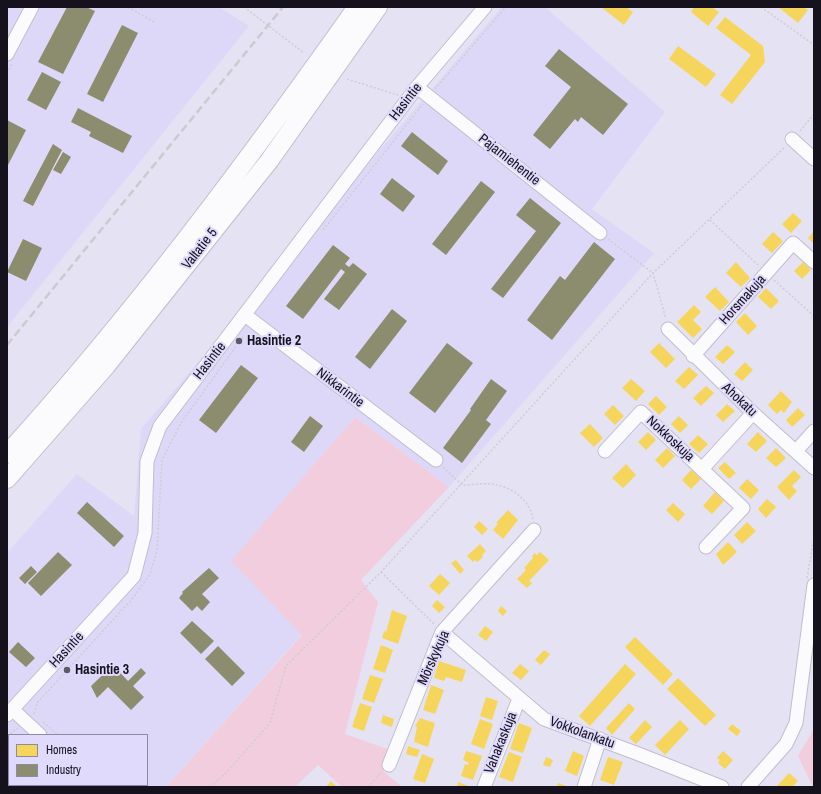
<!DOCTYPE html>
<meta charset="utf-8">
<style>
body{margin:0}
#map{position:relative;width:821px;height:794px;overflow:hidden;background:#e5e2f4;font-family:"Archivo Narrow",sans-serif}
canvas{display:block}
.frame{position:absolute;inset:0;border:8px solid #15121e;pointer-events:none}
.legend{position:absolute;left:8px;top:734px;width:140px;height:52px;box-sizing:border-box;background:#e0dafc;border:1px solid #8f8aa3;margin:0;padding:5px 7px;list-style:none;font-size:12px;color:#15121e}
.legend li{display:flex;align-items:center;gap:8px;height:20px}
.legend b{width:20px;border:1px solid #8f8aa3}
</style>
<div id="map">
<canvas width="821" height="794"></canvas>
<div class="frame"></div>
<ul class="legend">
<li><b style="height:11px;background:#f6d55c"></b>Homes</li>
<li><b style="height:11px;background:#8c8c6e"></b>Industry</li>
</ul>
</div>
<script>
const context = document.querySelector('canvas').getContext('2d');
context.lineJoin = 'round';
function fillPath(path, color) { context.fillStyle = color; context.fill(path, 'evenodd'); }
function strokePath(path, color, width, dash) { context.strokeStyle = color; context.lineWidth = width; context.lineCap = dash ? 'butt' : 'round'; context.setLineDash(dash || []); context.stroke(path); }
function write(font, color, halo, rows, align = 'center') {
  context.font = font + ' "Archivo Narrow",sans-serif'; context.lineWidth = 4; context.setLineDash([]); context.textBaseline = 'middle'; context.strokeStyle = halo; context.fillStyle = color; for (const [text, x, y, turn = 0] of rows) {
    context.save(); context.translate(x, y); context.rotate((+turn || 0) * Math.PI / 180); context.textAlign = isNaN(turn) ? turn : align; if (halo) context.strokeText(text, 0, 0); context.fillText(text, 0, 0); context.restore();
  }
}
const built = new Path2D(`
 M 7,7 L 219,7 L 249,26 L 7,327 Z
 M 502,7 L 545,7 L 665,112 L 592,209 L 654,253 L 449,487 L 355,417 L 232,561 L 302,634 L 166,787 L 7,787 L 7,553 L 77,474 L 134,516 L 141,429 ZM 9,735 L 147,735 L 147,785 L 9,785 Z`);
const green = new Path2D(`
 M 355,417 L 449,487 L 361,580 L 378,602 L 345,734 L 390,750 L 383,771 L 402,787 L 342,787 L 318,765 L 295,787 L 166,787 L 302,635 L 231,561 Z
 M 814,729 L 814,787 L 813,787 L 798,756 Z`);
const homes = new Path2D(`
 M 601,7 L 626,7 L 633,12 L 624,25 Z
 M 694,7 L 712,7 L 719,12 L 708,26 L 691,12 Z
 M 778,7 L 803,7 L 808,10 L 798,23 Z
 M 725,17 L 763,46 L 765,62 L 732,104 L 720,95 L 751,55 L 716,28 Z
 M 678,46 L 716,74 L 706,87 L 669,59 Z
 M 793,213 L 802,221 L 791,233 L 782,224 Z
 M 814,231 L 814,244 L 808,238 Z
 M 773,232 L 783,241 L 772,253 L 762,244 Z
 M 736,262 L 750,278 L 741,287 L 726,273 Z
 M 803,262 L 811,270 L 802,279 L 794,271 Z
 M 715,287 L 729,302 L 720,311 L 705,297 Z
 M 766,288 L 779,301 L 771,309 L 758,297 Z
 M 694,305 L 701,312 L 693,320 L 702,329 L 693,338 L 677,322 Z
 M 745,313 L 757,326 L 748,335 L 736,322 Z
 M 659,343 L 675,359 L 666,368 L 650,352 Z
 M 727,345 L 735,352 L 723,364 L 715,357 Z
 M 745,362 L 753,370 L 742,381 L 734,374 Z
 M 689,367 L 698,375 L 684,389 L 675,381 Z
 M 631,379 L 645,391 L 636,401 L 622,388 Z
 M 706,386 L 714,393 L 701,406 L 693,398 Z
 M 781,391 L 792,402 L 784,413 L 781,410 L 777,414 L 768,405 Z
 M 656,396 L 667,407 L 659,415 L 648,404 Z
 M 727,404 L 735,411 L 723,422 L 716,415 Z
 M 613,405 L 624,416 L 615,425 L 604,414 Z
 M 798,408 L 805,415 L 792,427 L 786,420 Z
 M 679,416 L 688,425 L 680,433 L 671,424 Z
 M 590,424 L 603,438 L 594,447 L 580,433 Z
 M 648,432 L 656,440 L 646,450 L 638,442 Z
 M 758,432 L 767,441 L 756,452 L 747,444 Z
 M 698,435 L 708,444 L 699,453 L 689,444 Z
 M 667,448 L 675,456 L 663,468 L 655,460 Z
 M 776,448 L 786,458 L 776,467 L 766,458 Z
 M 725,462 L 736,473 L 729,479 L 718,468 Z
 M 626,464 L 636,475 L 623,488 L 612,478 Z
 M 691,470 L 701,479 L 691,489 L 682,480 Z
 M 794,470 L 801,477 L 792,486 L 797,491 L 789,500 L 777,487 Z
 M 747,479 L 759,490 L 751,499 L 739,488 Z
 M 715,492 L 724,501 L 712,514 L 703,506 Z
 M 767,499 L 776,507 L 766,518 L 758,509 Z
 M 673,503 L 685,514 L 678,522 L 666,510 Z
 M 508,510 L 518,520 L 503,539 L 493,530 L 498,524 L 496,523 Z
 M 479,521 L 488,529 L 482,535 L 474,527 Z
 M 747,522 L 756,531 L 742,544 L 734,535 Z
 M 728,542 L 737,552 L 723,565 L 716,554 Z
 M 480,544 L 486,551 L 482,555 L 483,557 L 477,562 L 475,560 L 473,562 L 467,556 Z
 M 540,552 L 549,560 L 529,581 L 532,583 L 527,588 L 517,579 L 526,570 L 524,568 L 533,558 L 532,556 L 535,553 L 537,555 Z
 M 456,560 L 464,570 L 460,574 L 451,563 Z
 M 440,574 L 450,583 L 439,595 L 429,586 Z
 M 437,600 L 445,607 L 439,613 L 432,606 Z
 M 501,606 L 507,611 L 503,616 L 498,611 Z
 M 392,610 L 407,616 L 398,644 L 382,638 L 384,631 L 386,632 Z
 M 485,626 L 493,632 L 486,641 L 478,635 Z
 M 635,637 L 673,674 L 663,685 L 625,647 Z
 M 381,645 L 393,650 L 385,673 L 373,669 Z
 M 544,650 L 550,654 L 541,665 L 535,660 Z
 M 439,661 L 466,670 L 462,682 L 446,677 L 444,681 L 434,678 Z
 M 520,664 L 529,671 L 521,680 L 512,673 Z
 M 625,664 L 636,674 L 590,726 L 579,716 Z
 M 370,675 L 383,679 L 374,703 L 362,699 Z
 M 678,678 L 716,715 L 705,726 L 667,689 Z
 M 431,685 L 444,690 L 435,714 L 423,710 Z
 M 486,697 L 498,701 L 492,720 L 480,716 Z
 M 360,703 L 372,707 L 364,731 L 352,727 Z
 M 629,703 L 635,709 L 612,735 L 606,728 Z
 M 383,715 L 394,719 L 392,727 L 381,723 Z
 M 420,718 L 435,723 L 428,747 L 414,742 L 417,727 L 415,726 Z
 M 480,719 L 493,724 L 484,749 L 471,744 Z
 M 645,720 L 652,727 L 636,744 L 629,738 Z
 M 680,720 L 689,729 L 665,755 L 655,745 Z
 M 519,723 L 532,728 L 523,753 L 510,749 Z
 M 732,724 L 741,731 L 737,736 L 728,729 Z
 M 408,746 L 420,750 L 417,757 L 406,754 Z
 M 466,751 L 482,756 L 473,780 L 461,776 L 465,764 L 468,765 L 469,763 L 463,760 Z
 M 573,751 L 584,756 L 577,776 L 565,771 Z
 M 723,751 L 733,760 L 725,769 L 718,763 L 720,760 L 717,758 Z
 M 509,752 L 522,757 L 513,782 L 499,777 Z
 M 422,754 L 434,759 L 425,783 L 413,779 Z
 M 546,757 L 553,760 L 550,767 L 543,765 Z
 M 608,757 L 623,762 L 614,785 L 600,780 Z
 M 789,773 L 798,781 L 792,787 L 776,787 Z
 M 331,781 L 337,787 L 326,787 Z
 M 458,782 L 471,787 L 457,787 Z
 M 558,783 L 569,787 L 557,787 Z`);
const industry = new Path2D(`
 M 67,7 L 86,7 L 95,11 L 63,74 L 38,62 Z
 M 122,25 L 138,33 L 103,102 L 87,94 Z
 M 559,49 L 628,104 L 603,135 L 581,117 L 578,122 L 575,119 L 550,149 L 533,135 L 571,87 L 545,66 Z
 M 42,72 L 61,82 L 46,110 L 27,100 Z
 M 78,108 L 132,136 L 123,153 L 89,136 L 91,132 L 71,122 Z
 M 7,120 L 26,130 L 7,167 Z
 M 412,132 L 448,161 L 438,175 L 401,146 Z
 M 53,144 L 62,150 L 33,206 L 23,201 Z
 M 63,152 L 71,157 L 61,174 L 53,170 Z
 M 392,178 L 415,196 L 403,212 L 380,194 Z
 M 481,181 L 495,192 L 446,255 L 432,244 Z
 M 530,198 L 561,223 L 503,298 L 491,289 L 536,231 L 516,215 Z
 M 23,239 L 42,248 L 26,281 L 7,272 Z
 M 594,242 L 615,259 L 552,340 L 527,320 L 560,276 L 565,280 Z
 M 333,245 L 350,258 L 345,264 L 349,267 L 353,263 L 367,274 L 339,310 L 324,299 L 345,272 L 341,269 L 303,319 L 286,306 Z
 M 392,309 L 407,321 L 370,369 L 355,357 Z
 M 447,343 L 473,363 L 435,413 L 409,393 Z
 M 241,365 L 258,378 L 216,433 L 199,420 Z
 M 491,379 L 507,391 L 486,420 L 491,424 L 462,463 L 443,448 L 471,410 L 470,409 Z
 M 310,416 L 323,426 L 304,452 L 291,442 Z
 M 87,502 L 124,536 L 114,547 L 77,513 Z
 M 58,552 L 72,565 L 41,596 L 28,583 Z
 M 31,566 L 37,572 L 25,584 L 19,578 Z
 M 209,568 L 219,578 L 202,594 L 210,602 L 202,611 L 197,606 L 192,611 L 179,598 L 183,593 L 182,592 Z
 M 192,621 L 214,641 L 201,654 L 180,633 Z
 M 18,642 L 35,658 L 26,667 L 9,652 Z
 M 218,646 L 245,673 L 232,686 L 205,659 Z
 M 113,665 L 128,681 L 141,668 L 146,673 L 133,686 L 144,697 L 131,710 L 108,687 L 97,698 L 91,686 Z
 M 9,779 L 9,785 L 51,785 L 54,787 L 7,787 L 7,781 Z`);
const path = new Path2D(`
 M 128,7 L 154,22
 M 244,7 L 304,53
 M 761,7 L 814,45
 M 7,73 L 12,64
 M 347,79 L 398,95
 M 435,89 L 506,7
 M 800,131 L 814,114
 M 710,220 L 758,265
 M 323,230 L 423,104
 M 608,239 L 653,273 L 666,319
 M 774,280 L 814,316
 M 443,467 L 462,485 C 471,485 482,483 491,484 C 511,486 531,500 533,520
 M 381,572 L 434,624
 M 807,578 L 814,537
 M 34,714 L 37,703 L 133,598 L 150,574 L 157,551 L 162,460 L 181,423 L 244,335
 M 43,722 L 58,735
 M 7,736 L 18,728
 M 114,785 L 116,787
 M 210,787 L 226,773 L 270,723 L 286,666 L 381,572 L 653,273 L 785,147
 M 368,787 L 382,772`);
const minor = new Path2D(`
 M 7,54 L 32,7
 M 417,87 L 600,233
 M 792,139 L 814,159
 M 245,315 L 436,460
 M 668,329 L 753,413 L 814,468
 M 693,356 L 793,243 L 814,262
 M 605,451 L 641,412 L 743,508 L 706,547
 M 796,451 L 814,431
 M 702,469 L 753,413
 M 442,632 L 544,719 L 636,753 L 722,787
 M 12,709 L 40,735
 M 7,715 L 134,576 L 145,533 L 147,461 L 160,426 L 417,87 L 485,7
 M 389,765 L 442,632 L 534,530
 M 95,785 L 97,787
 M 484,787 L 519,699
 M 584,787 L 600,739
 M 748,787 L 786,744 L 796,723 L 814,585`);
const highway = new Path2D(`
 M 7,454 C 134,314 248,161 357,7
 M 7,479 L 106,366 L 269,161 L 378,7`);
const rail = new Path2D(`
 M 7,345 L 283,7`);
const markers = [
 [239,341,4,"#5e5b69"],
 [67,670,4,"#5e5b69"]
];
const streetNames = [
 ["Hasintie",406,102,-52],
 ["Pajamiehentie",509,160,38],
 ["Valtatie 5",200,249,-52],
 ["Horsmakuja",743,300,-48],
 ["Hasintie",210,361,-52],
 ["Nikkarintie",340,388,37],
 ["Ahokatu",739,400,43],
 ["Nokkoskuja",670,439,43],
 ["Hasintie",67,650,-47],
 ["Mörskykuja",434,658,-66],
 ["Vokkolankatu",582,733,20],
 ["Vahakaskuja",501,743,-68]
];
const poiNames = [
 ["Hasintie 2",247,341],
 ["Hasintie 3",75,670]
];
fillPath(built, '#ddd8f7');
fillPath(green, '#f2cddd');
fillPath(homes, '#f6d55c');
fillPath(industry, '#8c8c6e');
strokePath(minor, '#c0bdcc', 15);
strokePath(highway, '#c0bdcc', 20);
strokePath(path, '#cecdd2', 1.5, [2, 2]);
strokePath(minor, '#fbfbfd', 13);
strokePath(highway, '#fbfbfd', 18);
strokePath(rail, '#cccacf', 2.5, [8, 4]);
for (const [x, y, r, color] of markers) { const dot = new Path2D(); dot.arc(x, y, r, 0, 2 * Math.PI); context.fillStyle = color; context.fill(dot); strokePath(dot, '#e0dafc', 1.5); }
write('14px', '#15121e', '#e0dafc', streetNames);
write('bold 14px', '#15121e', '#e0dafc', poiNames, 'left');
</script>
